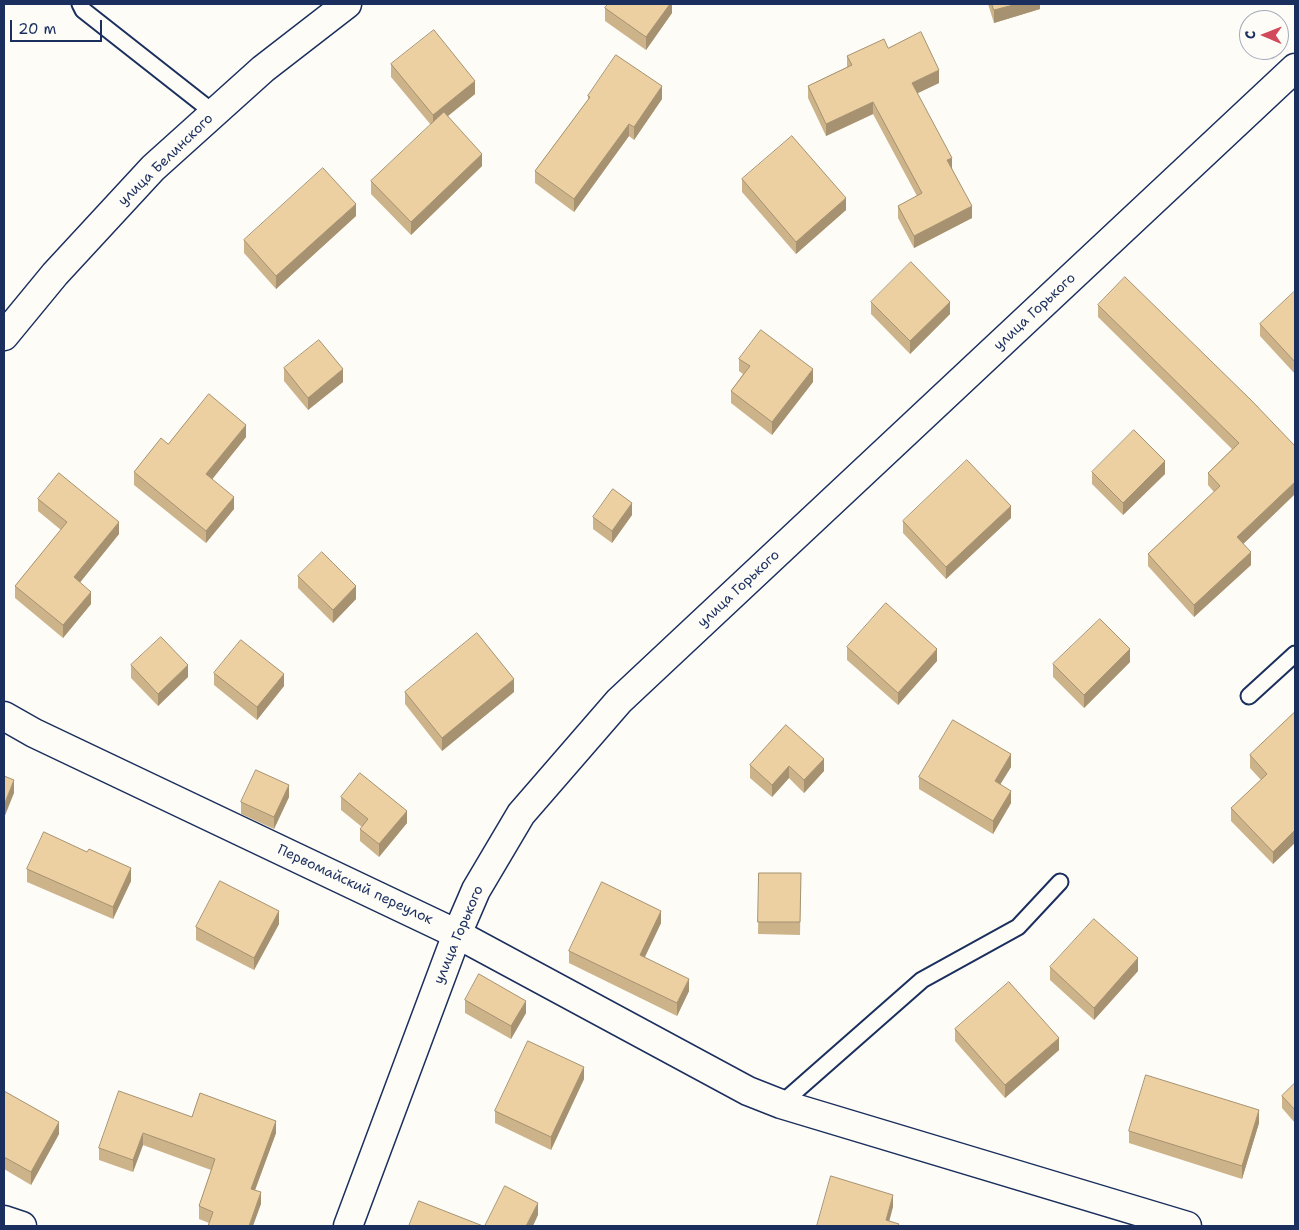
<!DOCTYPE html>
<meta charset="utf-8">
<style>
body{margin:0}
#map{position:relative;width:1299px;height:1230px;overflow:hidden;background:#fdfcf7;font-family:"Shantell Sans",sans-serif}
canvas{display:block}
.frame{position:absolute;inset:0;border:5px solid #1b2f5e;pointer-events:none}
.north{position:absolute;left:1239px;top:10px;width:50px;height:50px;box-sizing:border-box;background:#fdfcf7;border:1px solid #a3aaba;border-radius:50%;rotate:271deg;font-size:14px;font-weight:700;line-height:20px;text-align:center;color:#1b2f5e}
.north::after{content:'';display:block;margin:auto;width:18px;height:22px;background:#d1495b;clip-path:polygon(50% 0,100% 100%,50% 72%,0 100%)}
.scale{position:absolute;left:10px;top:20px;width:92px;height:22px;box-sizing:border-box;border:2px solid #1b2f5e;border-top:0;padding-left:6px;font-size:15px;line-height:18px;white-space:nowrap;color:#1b2f5e;-webkit-text-stroke:4px #fdfcf7;paint-order:stroke}
</style>
<div id="map">
<canvas width="1299" height="1230"></canvas>
<div class="frame"></div>
<div class="north">С</div>
<div class="scale">20 m</div>
</div>
<script>
const context = document.querySelector('canvas').getContext('2d');
context.lineJoin = 'round';
function strokePath(path, color, width, dash) { context.strokeStyle = color; context.lineWidth = width; context.lineCap = dash ? 'butt' : 'round'; context.setLineDash(dash || []); context.stroke(path); }
function fillPath(path, color) { context.fillStyle = color; context.fill(path, 'evenodd'); }
function write(font, color, halo, rows, align = 'center') {
  context.font = font + ' "Shantell Sans",sans-serif'; context.lineWidth = 5; context.setLineDash([]); context.textBaseline = 'middle'; context.strokeStyle = halo; context.fillStyle = color; for (const [text, x, y, turn = 0] of rows) {
    context.save(); context.translate(x, y); context.rotate((+turn || 0) * Math.PI / 180); context.textAlign = isNaN(turn) ? turn : align; if (halo) context.strokeText(text, 0, 0); context.fillText(text, 0, 0); context.restore();
  }
}
const service = new Path2D(`
 M 80,4 L 83,10 L 214,113
 M 1249,696 L 1295,654
 M 781,1104 L 922,980 L 1018,927 L 1060,882`);
const minor = new Path2D(`
 M 4,336 L 55,274 L 153,168 L 263,69 L 347,4
 M 4,716 L 34,733 L 457,934 L 748,1091 L 781,1104 L 1187,1226
 M 4,1220 L 22,1226
 M 348,1226 L 457,934 L 476,890 L 521,814 L 619,701 L 1295,68`);
const wall = new Path2D(`
 M 672,4 L 672,13 L 646,50 L 605,21 L 605,8 Z
 M 988,4 L 1040,4 L 1040,9 L 994,23 Z
 M 888,48 L 939,83 L 917,93 L 952,168 L 972,218 L 914,248 L 898,218 L 898,206 L 917,196 L 873,114 L 826,136 L 808,98 L 808,86 L 847,67 L 847,56 Z
 M 391,64 L 475,94 L 448,116 L 482,166 L 411,235 L 371,194 L 371,181 L 431,125 L 391,77 Z
 M 588,96 L 662,99 L 634,140 L 629,136 L 574,212 L 535,183 L 535,171 L 588,100 Z
 M 742,179 L 846,210 L 796,254 L 742,192 Z
 M 356,216 L 276,289 L 244,253 L 244,240 Z
 M 1295,293 L 1295,374 L 1260,336 L 1260,324 Z
 M 871,302 L 950,314 L 910,354 L 871,314 Z
 M 1098,305 L 1295,446 L 1295,494 L 1243,544 L 1251,565 L 1194,617 L 1148,566 L 1148,554 L 1214,492 L 1208,485 L 1208,473 L 1232,449 L 1098,317 Z
 M 739,359 L 813,382 L 772,435 L 731,403 L 731,391 L 743,374 L 739,371 Z
 M 284,368 L 343,382 L 308,410 L 284,381 Z
 M 246,437 L 212,479 L 234,509 L 206,543 L 134,485 L 134,472 L 168,444 Z
 M 1092,472 L 1165,474 L 1123,515 L 1092,484 Z
 M 38,499 L 119,534 L 80,582 L 91,604 L 63,638 L 15,598 L 15,586 L 61,530 L 38,511 Z
 M 632,515 L 612,543 L 593,529 L 593,517 Z
 M 1011,518 L 946,579 L 903,533 L 903,521 Z
 M 298,576 L 356,599 L 333,623 L 298,588 Z
 M 847,647 L 937,661 L 898,705 L 847,660 Z
 M 1130,662 L 1084,708 L 1053,677 L 1053,664 Z
 M 131,665 L 188,677 L 158,706 L 131,678 Z
 M 214,673 L 284,686 L 257,720 L 214,685 Z
 M 405,692 L 514,692 L 442,751 L 405,704 Z
 M 1295,712 L 1273,864 L 1231,821 L 1231,808 L 1261,780 L 1250,768 L 1250,755 Z
 M 786,725 L 824,771 L 804,793 L 789,778 L 772,797 L 750,778 L 750,765 Z
 M 1011,767 L 1000,784 L 1011,803 L 993,834 L 919,789 L 919,777 Z
 M 289,797 L 274,829 L 241,814 L 241,802 Z
 M 341,797 L 407,823 L 379,857 L 360,841 L 360,829 L 362,827 L 341,810 Z
 M 87,852 L 131,881 L 113,919 L 27,882 L 27,869 Z
 M 759,873 L 801,873 L 800,935 L 758,934 Z
 M 661,923 L 645,957 L 689,991 L 677,1016 L 569,963 L 569,951 Z
 M 279,924 L 254,970 L 196,940 L 196,927 Z
 M 1050,967 L 1138,971 L 1094,1020 L 1050,980 Z
 M 465,1000 L 526,1013 L 511,1039 L 465,1013 Z
 M 955,1029 L 1059,1050 L 1005,1098 L 955,1041 Z
 M 584,1079 L 551,1150 L 495,1123 L 495,1111 Z
 M 1295,1083 L 1295,1123 L 1282,1108 L 1282,1096 Z
 M 4,1091 L 59,1134 L 31,1185 L 4,1169 Z
 M 192,1117 L 276,1133 L 255,1190 L 261,1204 L 209,1223 L 199,1219 L 199,1206 L 211,1170 L 143,1145 L 133,1172 L 99,1160 L 99,1148 Z
 M 1259,1123 L 1242,1179 L 1129,1143 L 1129,1131 Z`);
const shadedWall = new Path2D(`
 M 670,4 L 672,4 L 672,13 L 646,50 L 646,37 Z
 M 1017,4 L 1040,4 L 1040,9 L 994,23 L 994,10 Z
 M 939,70 L 939,83 L 912,96 L 912,83 Z
 M 475,81 L 475,94 L 433,128 L 433,115 Z
 M 662,86 L 662,99 L 634,140 L 634,127 Z
 M 873,102 L 873,114 L 826,136 L 826,124 Z
 M 629,124 L 629,136 L 574,212 L 574,199 Z
 M 482,154 L 482,166 L 411,235 L 411,222 Z
 M 952,158 L 952,170 L 947,160 Z
 M 846,198 L 846,210 L 796,254 L 796,242 Z
 M 356,204 L 356,216 L 276,289 L 276,276 Z
 M 972,206 L 972,218 L 914,248 L 914,236 Z
 M 950,302 L 950,314 L 910,354 L 910,341 Z
 M 343,369 L 343,382 L 308,410 L 308,398 Z
 M 813,369 L 813,382 L 772,435 L 772,422 Z
 M 246,425 L 246,437 L 206,487 L 206,474 Z
 M 1165,461 L 1165,474 L 1123,515 L 1123,503 Z
 M 1295,482 L 1295,494 L 1237,550 L 1237,537 Z
 M 234,497 L 234,509 L 206,543 L 206,531 Z
 M 632,503 L 632,515 L 612,543 L 612,531 Z
 M 1011,506 L 1011,518 L 946,579 L 946,567 Z
 M 119,522 L 119,534 L 74,590 L 74,577 Z
 M 1251,552 L 1251,565 L 1194,617 L 1194,605 Z
 M 356,586 L 356,599 L 333,623 L 333,610 Z
 M 91,592 L 91,604 L 63,638 L 63,625 Z
 M 937,649 L 937,661 L 898,705 L 898,693 Z
 M 1130,649 L 1130,662 L 1084,708 L 1084,695 Z
 M 188,665 L 188,677 L 158,706 L 158,694 Z
 M 284,674 L 284,686 L 257,720 L 257,707 Z
 M 514,679 L 514,692 L 442,751 L 442,738 Z
 M 1011,754 L 1011,767 L 995,793 L 995,781 Z
 M 824,759 L 824,771 L 804,793 L 804,780 Z
 M 789,766 L 789,778 L 772,797 L 772,785 Z
 M 14,780 L 14,793 L 4,818 L 4,805 Z
 M 289,785 L 289,797 L 274,829 L 274,817 Z
 M 1011,791 L 1011,803 L 993,834 L 993,821 Z
 M 407,811 L 407,823 L 379,857 L 379,844 Z
 M 1295,830 L 1295,843 L 1273,864 L 1273,852 Z
 M 131,868 L 131,881 L 113,919 L 113,907 Z
 M 279,911 L 279,924 L 254,970 L 254,958 Z
 M 661,911 L 661,923 L 640,967 L 640,955 Z
 M 1138,958 L 1138,971 L 1094,1020 L 1094,1008 Z
 M 689,979 L 689,991 L 677,1016 L 677,1003 Z
 M 526,1001 L 526,1013 L 511,1039 L 511,1026 Z
 M 1059,1038 L 1059,1050 L 1005,1098 L 1005,1085 Z
 M 584,1067 L 584,1079 L 551,1150 L 551,1137 Z
 M 1259,1110 L 1259,1123 L 1242,1179 L 1242,1166 Z
 M 276,1121 L 276,1133 L 251,1201 L 251,1189 Z
 M 59,1122 L 59,1134 L 31,1185 L 31,1172 Z
 M 143,1133 L 143,1145 L 133,1172 L 133,1160 Z
 M 261,1192 L 261,1204 L 253,1226 L 249,1226 Z
 M 893,1195 L 893,1207 L 888,1226 L 886,1220 Z
 M 538,1203 L 538,1215 L 533,1226 L 526,1226 Z`);
const building = new Path2D(`
 M 608,4 L 670,4 L 646,37 L 605,8 Z
 M 992,4 L 1017,4 L 994,10 Z
 M 434,30 L 475,81 L 433,115 L 391,64 Z
 M 921,32 L 939,70 L 912,83 L 952,158 L 947,160 L 972,206 L 914,236 L 898,206 L 922,193 L 873,102 L 826,124 L 808,86 L 852,65 L 847,56 L 884,39 L 888,48 Z
 M 616,55 L 662,86 L 634,127 L 629,124 L 574,199 L 535,171 L 590,97 L 588,96 Z
 M 444,112 L 482,154 L 411,222 L 371,181 Z
 M 792,136 L 846,198 L 796,242 L 742,179 Z
 M 323,168 L 356,204 L 276,276 L 244,240 Z
 M 911,262 L 950,302 L 910,341 L 871,302 Z
 M 1125,277 L 1252,401 L 1295,446 L 1295,482 L 1237,537 L 1251,552 L 1194,605 L 1148,554 L 1220,486 L 1208,473 L 1239,443 L 1098,305 Z
 M 1294,292 L 1295,293 L 1295,362 L 1260,324 Z
 M 761,330 L 813,369 L 772,422 L 731,391 L 750,366 L 739,359 Z
 M 319,340 L 343,369 L 308,398 L 284,368 Z
 M 209,394 L 246,425 L 206,474 L 234,497 L 206,531 L 134,472 L 161,438 L 168,444 Z
 M 1134,430 L 1165,461 L 1123,503 L 1092,472 Z
 M 967,460 L 1011,506 L 946,567 L 903,521 Z
 M 59,473 L 119,522 L 74,577 L 91,592 L 63,625 L 15,586 L 67,522 L 38,499 Z
 M 613,489 L 632,503 L 612,531 L 593,517 Z
 M 322,552 L 356,586 L 333,610 L 298,576 Z
 M 886,603 L 937,649 L 898,693 L 847,647 Z
 M 1100,619 L 1130,649 L 1084,695 L 1053,664 Z
 M 477,633 L 514,679 L 442,738 L 405,692 Z
 M 161,637 L 188,665 L 158,694 L 131,665 Z
 M 241,640 L 284,674 L 257,707 L 214,673 Z
 M 1295,712 L 1295,830 L 1273,852 L 1231,808 L 1267,774 L 1250,755 Z
 M 953,720 L 1011,754 L 995,781 L 1011,791 L 993,821 L 919,777 Z
 M 786,725 L 824,759 L 804,780 L 789,766 L 772,785 L 750,765 Z
 M 256,770 L 289,785 L 274,817 L 241,802 Z
 M 360,773 L 407,811 L 379,844 L 360,829 L 368,819 L 341,797 Z
 M 4,776 L 14,780 L 4,805 Z
 M 44,832 L 87,852 L 89,849 L 131,868 L 113,907 L 27,869 Z
 M 759,873 L 801,873 L 800,922 L 758,922 Z
 M 220,881 L 279,911 L 254,958 L 196,927 Z
 M 602,882 L 661,911 L 640,955 L 689,979 L 677,1003 L 569,951 Z
 M 1094,919 L 1138,958 L 1094,1008 L 1050,967 Z
 M 479,974 L 526,1001 L 511,1026 L 465,1000 Z
 M 1009,982 L 1059,1038 L 1005,1085 L 955,1029 Z
 M 528,1041 L 584,1067 L 551,1137 L 495,1111 Z
 M 1146,1075 L 1259,1110 L 1242,1166 L 1129,1131 Z
 M 1295,1083 L 1295,1110 L 1282,1096 Z
 M 4,1091 L 59,1122 L 31,1172 L 4,1157 Z
 M 119,1091 L 192,1117 L 200,1093 L 276,1121 L 251,1189 L 261,1192 L 249,1226 L 208,1226 L 213,1212 L 199,1206 L 215,1159 L 143,1133 L 133,1160 L 99,1148 Z
 M 831,1176 L 893,1195 L 886,1220 L 899,1224 L 898,1226 L 817,1226 Z
 M 505,1186 L 538,1203 L 526,1226 L 485,1226 Z
 M 419,1201 L 483,1226 L 409,1226 Z`);
const streetNames = [
 ["улица Белинского",166,160,-44],
 ["улица Горького",1035,312,-43],
 ["улица Горького",739,589,-43],
 ["Первомайский переулок",355,885,25],
 ["улица Горького",459,935,-67]
];
strokePath(service, '#1b2f5e', 19);
strokePath(minor, '#1b2f5e', 31);
strokePath(service, '#fdfcf7', 15);
strokePath(minor, '#fdfcf7', 28);
fillPath(wall, '#ccb38a');
fillPath(shadedWall, '#a69271');
fillPath(building, '#edd0a1');
strokePath(building, '#a69271', 1);
write('14px', '#1b2f5e', '#fdfcf7', streetNames);
</script>
